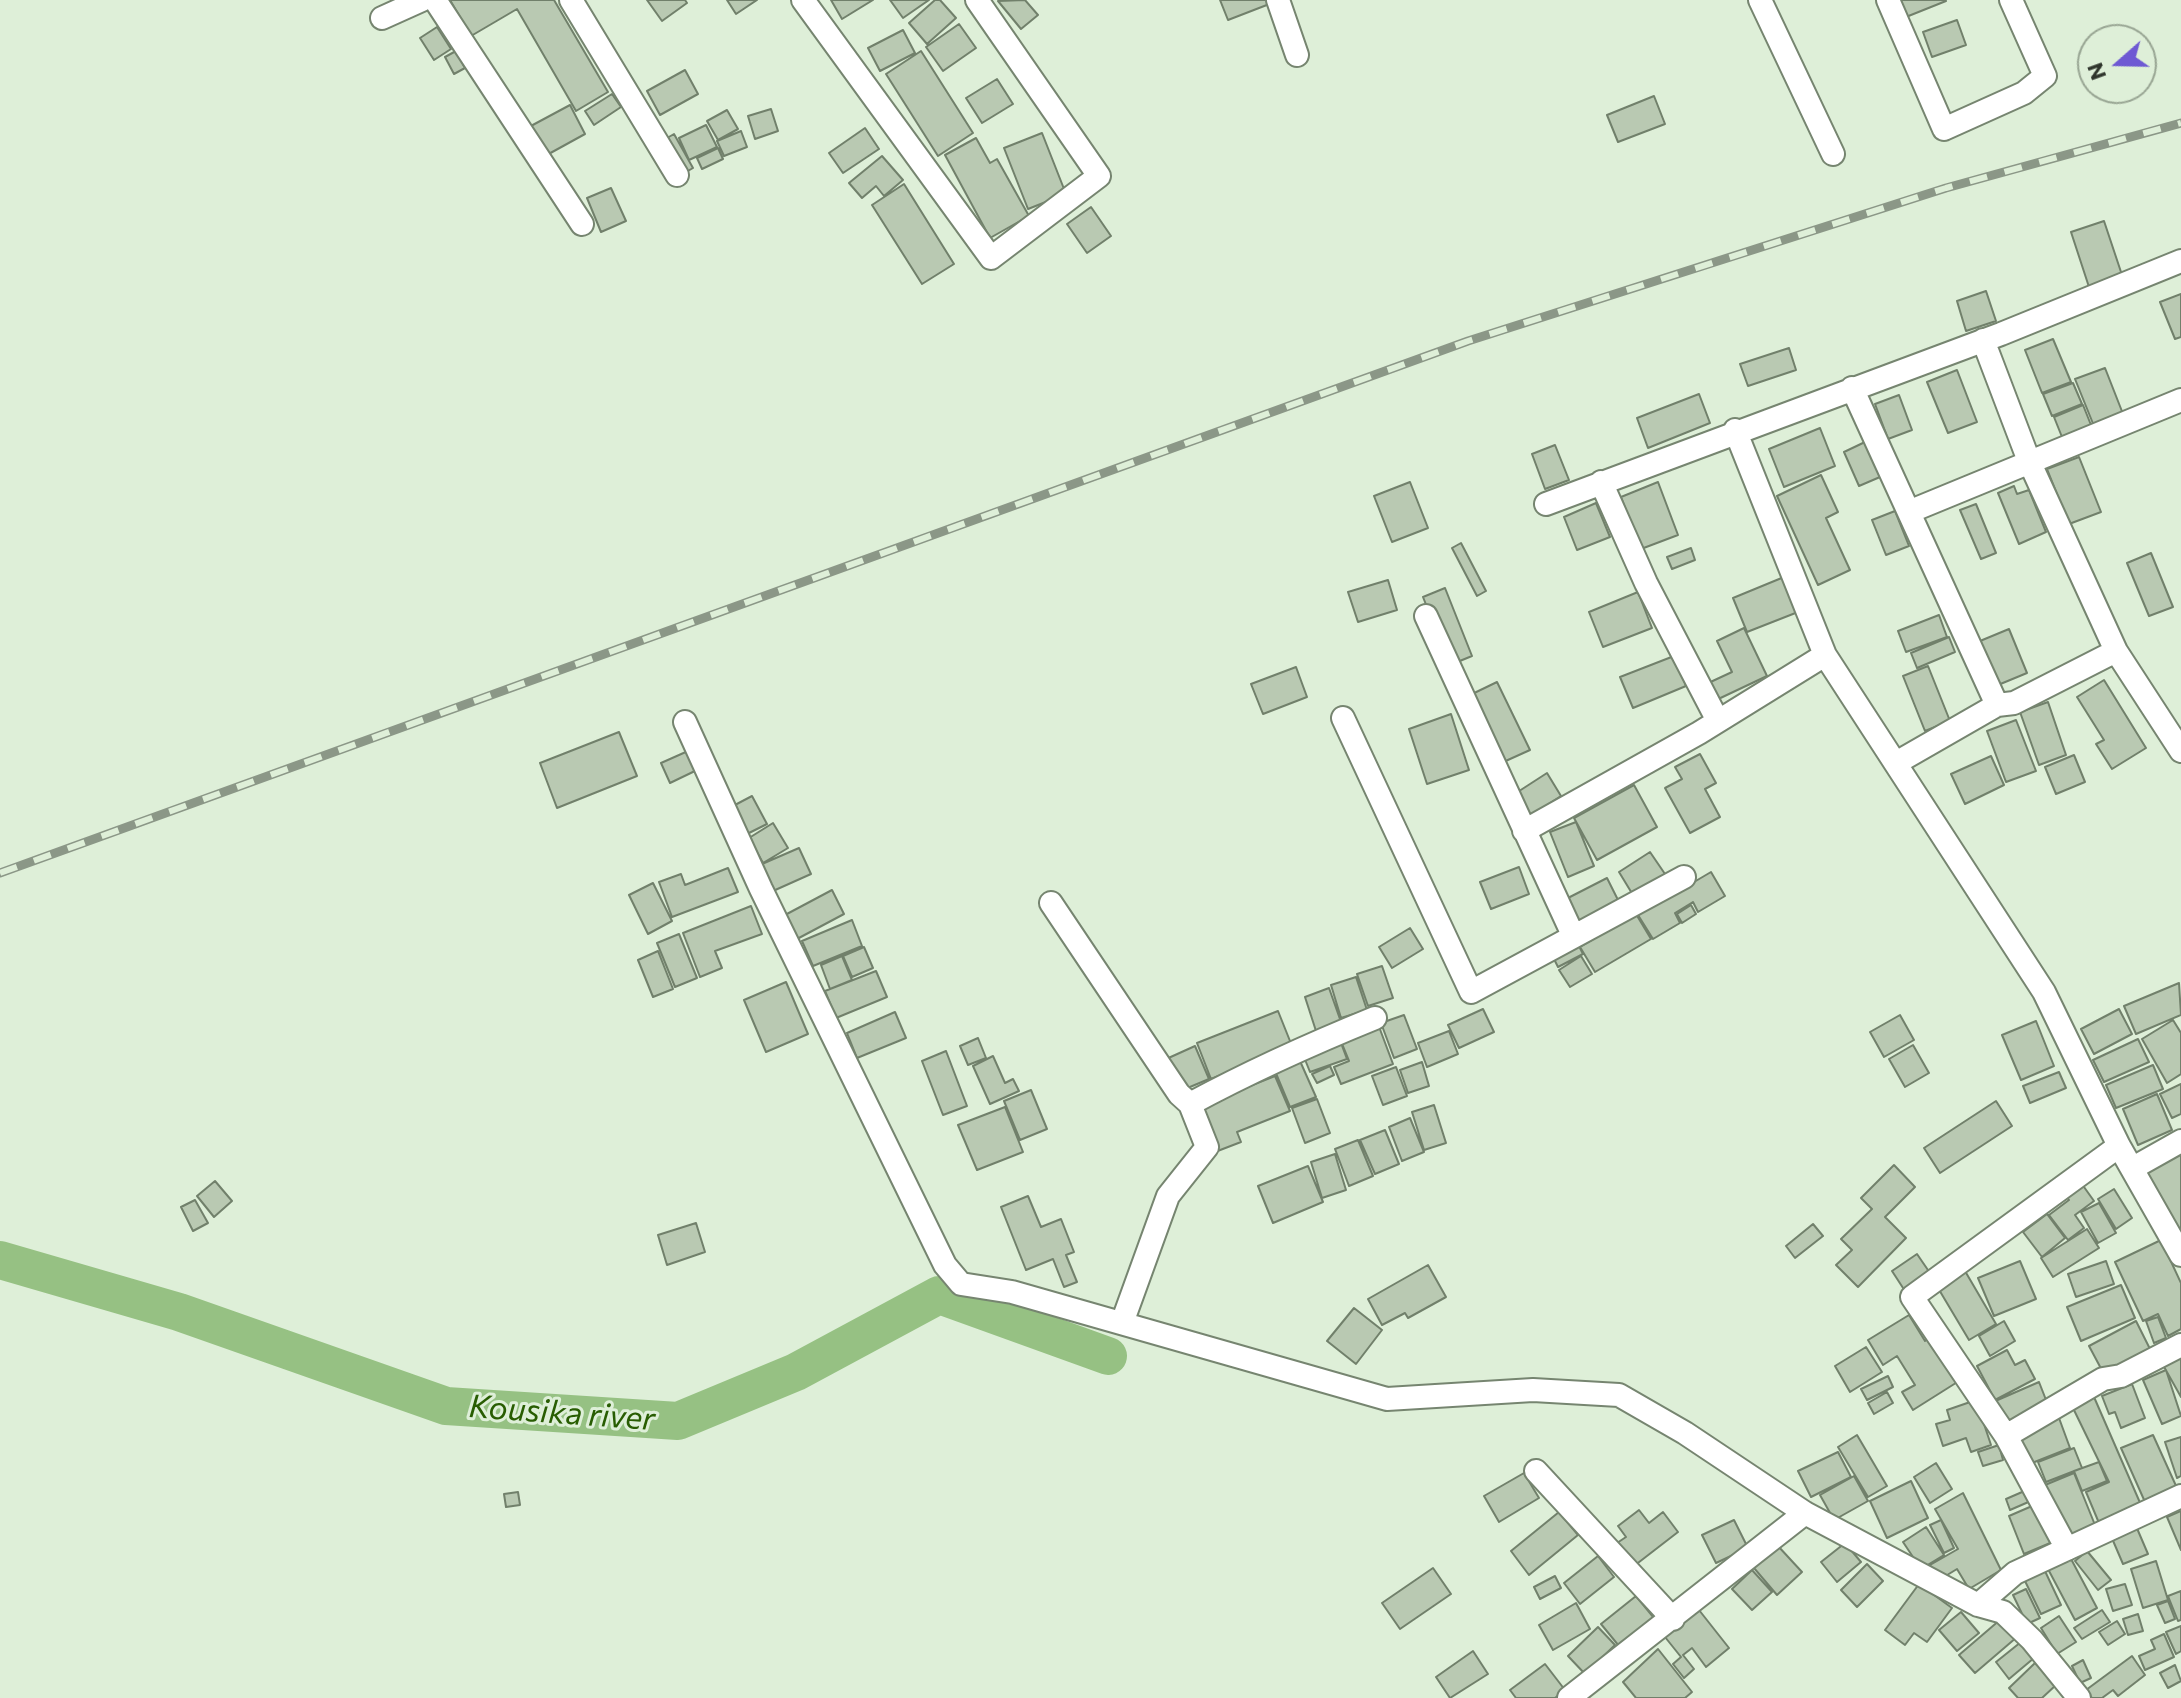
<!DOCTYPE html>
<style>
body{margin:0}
#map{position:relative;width:2181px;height:1698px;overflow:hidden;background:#deefd8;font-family:Commissioner,sans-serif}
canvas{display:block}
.north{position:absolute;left:2077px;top:24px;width:80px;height:80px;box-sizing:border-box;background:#deefd8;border:2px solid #98a593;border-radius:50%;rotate:250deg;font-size:22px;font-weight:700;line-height:32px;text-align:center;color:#2f352c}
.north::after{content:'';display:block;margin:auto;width:28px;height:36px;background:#6e59d3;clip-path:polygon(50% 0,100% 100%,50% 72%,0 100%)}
</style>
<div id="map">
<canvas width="2181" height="1698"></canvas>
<div class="north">N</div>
</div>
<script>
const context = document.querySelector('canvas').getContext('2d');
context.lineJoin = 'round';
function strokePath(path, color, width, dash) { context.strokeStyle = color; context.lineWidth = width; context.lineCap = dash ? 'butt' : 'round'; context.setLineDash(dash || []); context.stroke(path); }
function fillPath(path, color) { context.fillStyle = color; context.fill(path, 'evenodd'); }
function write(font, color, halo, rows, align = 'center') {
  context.font = font + ' Commissioner,sans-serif'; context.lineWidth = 6; context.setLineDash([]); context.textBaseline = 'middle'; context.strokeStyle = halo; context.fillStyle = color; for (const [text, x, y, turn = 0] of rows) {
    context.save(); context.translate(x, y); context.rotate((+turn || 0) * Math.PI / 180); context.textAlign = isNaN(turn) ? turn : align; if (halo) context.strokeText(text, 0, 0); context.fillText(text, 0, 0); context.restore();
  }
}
const river = new Path2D(`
 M 0,1260 L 179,1312 L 446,1406 L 678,1421 L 796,1372 L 939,1295 L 1108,1356`);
const building = new Path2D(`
 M 450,0 L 554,0 L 608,92 L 576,111 L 517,9 L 471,36 Z
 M 647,0 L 685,0 L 687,3 L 662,21 Z
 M 727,0 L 757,0 L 736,14 Z
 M 831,0 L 873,0 L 842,19 Z
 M 890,0 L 929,0 L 903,18 Z
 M 935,0 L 940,0 L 956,18 L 927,44 L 909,23 Z
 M 1025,0 L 1038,15 L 1021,29 L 998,1 Z
 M 1220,0 L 1270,0 L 1272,3 L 1228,20 Z
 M 1899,0 L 1945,0 L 1946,1 L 1906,17 Z
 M 1957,20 L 1966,45 L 1932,57 L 1923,32 Z
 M 959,24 L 976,48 L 943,71 L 926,47 Z
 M 437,27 L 451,49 L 434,60 L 420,38 Z
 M 903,30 L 915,53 L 880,71 L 868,48 Z
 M 456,51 L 465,68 L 454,74 L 445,57 Z
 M 921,51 L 973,133 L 938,156 L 886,74 Z
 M 685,70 L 698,94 L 660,115 L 647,91 Z
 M 997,79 L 1013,104 L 982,123 L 966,98 Z
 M 612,94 L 621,107 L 594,125 L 585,111 Z
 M 1654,96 L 1665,124 L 1618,142 L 1607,115 Z
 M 570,105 L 585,134 L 545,156 L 529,127 Z
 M 771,109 L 778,131 L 755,139 L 748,116 Z
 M 727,110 L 738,129 L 718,140 L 707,121 Z
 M 706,125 L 717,147 L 689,160 L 679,138 Z
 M 865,128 L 879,149 L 843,173 L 829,153 Z
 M 741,131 L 747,147 L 724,156 L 717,141 Z
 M 1042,133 L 1066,194 L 1028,209 L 1004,148 Z
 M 674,134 L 693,168 L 681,175 L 662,141 Z
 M 976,138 L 990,163 L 997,159 L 1029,216 L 990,238 L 945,155 Z
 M 718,148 L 723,159 L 702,169 L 697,158 Z
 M 882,156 L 903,180 L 884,196 L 876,186 L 862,198 L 849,183 Z
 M 904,184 L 954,264 L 922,284 L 872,205 Z
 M 611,188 L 626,221 L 601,232 L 587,198 Z
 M 1091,207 L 1111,236 L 1087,253 L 1067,224 Z
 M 2104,221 L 2122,275 L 2089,287 L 2071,232 Z
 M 1986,291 L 1996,321 L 1966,331 L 1957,301 Z
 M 2181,294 L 2181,337 L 2175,339 L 2160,302 Z
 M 2053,339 L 2071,382 L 2042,393 L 2025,350 Z
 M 1789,348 L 1796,370 L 1748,386 L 1740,364 Z
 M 2105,368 L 2125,419 L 2096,431 L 2075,379 Z
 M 1957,370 L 1977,422 L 1948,433 L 1927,382 Z
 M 2073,383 L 2082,404 L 2052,416 L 2043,394 Z
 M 1699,394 L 1710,423 L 1648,448 L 1637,418 Z
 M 1899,395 L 1912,430 L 1888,439 L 1875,404 Z
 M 2083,405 L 2093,430 L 2064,442 L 2054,417 Z
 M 1820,428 L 1835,466 L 1784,487 L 1769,449 Z
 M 1865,442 L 1880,477 L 1859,486 L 1844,452 Z
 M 1555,445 L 1569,480 L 1545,489 L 1532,454 Z
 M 2079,457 L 2101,512 L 2069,524 L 2047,469 Z
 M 1821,475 L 1838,512 L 1826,518 L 1850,570 L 1818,585 L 1777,496 Z
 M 1410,482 L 1428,528 L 1392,542 L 1374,496 Z
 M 1658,482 L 1678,535 L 1641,549 L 1621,497 Z
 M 2014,486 L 2017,494 L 2029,490 L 2046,532 L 2019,544 L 1998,493 Z
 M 1596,503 L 1610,537 L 1577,550 L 1564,517 Z
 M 1976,504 L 1996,553 L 1981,559 L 1960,510 Z
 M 1895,511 L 1909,546 L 1886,555 L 1872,520 Z
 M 1461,543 L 1486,591 L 1477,596 L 1452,548 Z
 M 1691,548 L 1695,560 L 1672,569 L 1667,557 Z
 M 2151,553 L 2173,607 L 2149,616 L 2127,563 Z
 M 1784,577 L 1798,612 L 1747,632 L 1733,598 Z
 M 1388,580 L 1397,610 L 1358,622 L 1348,592 Z
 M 1445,588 L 1472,656 L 1450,665 L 1423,597 Z
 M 1638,592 L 1652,628 L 1603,647 L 1589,612 Z
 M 1939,615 L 1947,637 L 1906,652 L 1898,631 Z
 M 1744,628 L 1767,676 L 1712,702 L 1704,685 L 1732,672 L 1717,641 Z
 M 2009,629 L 2027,673 L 1998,685 L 1980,641 Z
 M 1949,637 L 1955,652 L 1917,668 L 1911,653 Z
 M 1674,656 L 1686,686 L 1633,708 L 1620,677 Z
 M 1928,666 L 1950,721 L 1925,731 L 1903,676 Z
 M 1296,667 L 1307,697 L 1263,714 L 1251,684 Z
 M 2104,680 L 2146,748 L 2112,769 L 2096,744 L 2104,740 L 2077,697 Z
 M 1497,682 L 1530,750 L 1499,764 L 1466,697 Z
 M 2048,702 L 2066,755 L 2039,765 L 2020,712 Z
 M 1451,714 L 1469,770 L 1427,784 L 1409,729 Z
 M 2016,720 L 2036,771 L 2006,782 L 1987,731 Z
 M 619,732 L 637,776 L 557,808 L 540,763 Z
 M 688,751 L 697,770 L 670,783 L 661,763 Z
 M 1700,754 L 1716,783 L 1705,789 L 1720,817 L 1690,833 L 1665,788 L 1682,779 L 1675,767 Z
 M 2074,755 L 2085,782 L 2056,794 L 2045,767 Z
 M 1991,756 L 2004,785 L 1965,804 L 1951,774 Z
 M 1547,773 L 1561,796 L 1527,818 L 1513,795 Z
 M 1634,785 L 1657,827 L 1597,860 L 1574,818 Z
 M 752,796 L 767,824 L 747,834 L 733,806 Z
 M 1576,822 L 1594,866 L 1568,877 L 1550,832 Z
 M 773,823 L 788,848 L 763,863 L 749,838 Z
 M 799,848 L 811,874 L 773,891 L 762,864 Z
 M 1650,852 L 1665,874 L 1633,895 L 1619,872 Z
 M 1519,867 L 1529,894 L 1491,909 L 1480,882 Z
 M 728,868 L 738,892 L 672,917 L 659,882 L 681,874 L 685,885 Z
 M 1711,872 L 1725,896 L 1698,912 L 1693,902 L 1675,913 L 1680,923 L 1653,939 L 1638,915 Z
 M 1607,878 L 1619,902 L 1578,923 L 1566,899 Z
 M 653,883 L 672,921 L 648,934 L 629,895 Z
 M 832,890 L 844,914 L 797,939 L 785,915 Z
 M 1691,905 L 1696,914 L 1682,923 L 1677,914 Z
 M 751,906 L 762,934 L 715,951 L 722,968 L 700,977 L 683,933 Z
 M 1636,914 L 1651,939 L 1595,972 L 1580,947 Z
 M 852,920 L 862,946 L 813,966 L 802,941 Z
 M 1410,928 L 1423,949 L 1392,968 L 1379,947 Z
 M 679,934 L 697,978 L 675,987 L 657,943 Z
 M 1577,942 L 1583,954 L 1558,967 L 1552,955 Z
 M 864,947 L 873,968 L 852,977 L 843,956 Z
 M 658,951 L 673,989 L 653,997 L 638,960 Z
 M 842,956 L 852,980 L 830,989 L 821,965 Z
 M 1581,956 L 1592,974 L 1570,987 L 1559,970 Z
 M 1382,966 L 1393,998 L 1368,1006 L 1357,974 Z
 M 876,971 L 887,997 L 836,1018 L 825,991 Z
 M 1356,977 L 1367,1010 L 1341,1018 L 1331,985 Z
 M 786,982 L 808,1034 L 766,1052 L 744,1000 Z
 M 2179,983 L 2181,1015 L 2136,1034 L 2124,1006 Z
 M 1329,988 L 1341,1022 L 1316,1031 L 1305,997 Z
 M 1483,1009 L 1494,1032 L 1459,1048 L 1448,1025 Z
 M 2119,1009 L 2132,1034 L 2094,1054 L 2081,1029 Z
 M 1278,1011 L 1292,1046 L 1211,1079 L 1197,1043 Z
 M 895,1012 L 906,1038 L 857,1058 L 847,1033 Z
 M 1404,1015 L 1417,1049 L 1394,1058 L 1381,1023 Z
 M 1900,1015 L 1914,1040 L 1884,1057 L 1870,1032 Z
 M 2173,1020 L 2181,1033 L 2181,1074 L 2167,1083 L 2142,1039 Z
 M 2036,1021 L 2054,1066 L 2021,1080 L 2002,1035 Z
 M 1378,1024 L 1393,1064 L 1341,1084 L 1334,1067 L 1349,1061 L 1340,1039 Z
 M 1449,1031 L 1458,1054 L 1427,1067 L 1418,1043 Z
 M 978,1038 L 986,1058 L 968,1065 L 960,1046 Z
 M 2138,1039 L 2149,1062 L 2104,1082 L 2093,1060 Z
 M 1341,1043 L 1347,1059 L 1310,1072 L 1304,1057 Z
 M 1913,1045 L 1929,1073 L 1905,1087 L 1889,1059 Z
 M 1195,1046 L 1209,1079 L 1178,1092 L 1164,1060 Z
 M 946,1051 L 967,1106 L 943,1115 L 922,1061 Z
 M 993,1056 L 1005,1083 L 1013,1079 L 1019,1091 L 990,1104 L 973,1066 Z
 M 1300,1061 L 1316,1097 L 1290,1107 L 1275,1071 Z
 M 1422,1062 L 1429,1086 L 1408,1093 L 1400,1070 Z
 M 2153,1065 L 2163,1089 L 2116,1108 L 2106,1085 Z
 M 1330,1066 L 1334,1075 L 1317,1083 L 1312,1074 Z
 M 1396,1067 L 1407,1096 L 1383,1105 L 1372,1076 Z
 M 2059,1072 L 2066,1088 L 2030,1103 L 2023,1086 Z
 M 1275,1076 L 1290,1111 L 1237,1132 L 1241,1142 L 1215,1152 L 1197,1107 Z
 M 2181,1084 L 2181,1114 L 2172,1118 L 2160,1094 Z
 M 1031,1090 L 1047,1129 L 1020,1140 L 1004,1101 Z
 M 2157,1094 L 2172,1130 L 2138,1145 L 2123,1109 Z
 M 1317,1099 L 1330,1133 L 1305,1143 L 1292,1108 Z
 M 1996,1101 L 2012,1126 L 1940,1173 L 1924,1148 Z
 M 1434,1105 L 1446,1143 L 1424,1150 L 1412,1112 Z
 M 1005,1107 L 1023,1152 L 977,1170 L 958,1125 Z
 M 1410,1118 L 1424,1152 L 1402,1161 L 1389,1127 Z
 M 1385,1130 L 1399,1164 L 1375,1174 L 1360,1140 Z
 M 1358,1140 L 1373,1176 L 1349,1186 L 1335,1149 Z
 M 2181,1145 L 2181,1231 L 2177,1233 L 2142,1163 Z
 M 1335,1154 L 1346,1190 L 1322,1198 L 1311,1162 Z
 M 1894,1165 L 1915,1187 L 1885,1217 L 1906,1238 L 1858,1287 L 1836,1265 L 1852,1250 L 1841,1239 L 1872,1209 L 1861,1198 Z
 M 1308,1166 L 1323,1202 L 1273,1223 L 1258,1186 Z
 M 2079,1180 L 2094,1201 L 2075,1215 L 2084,1228 L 2068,1240 L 2049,1215 L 2069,1200 L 2063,1192 Z
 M 215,1181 L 232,1201 L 214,1217 L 197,1196 Z
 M 2114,1189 L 2132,1218 L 2116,1229 L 2098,1199 Z
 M 1028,1196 L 1041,1227 L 1061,1219 L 1074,1252 L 1066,1255 L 1077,1282 L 1064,1287 L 1053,1259 L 1026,1270 L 1001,1207 Z
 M 195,1200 L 208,1223 L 193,1231 L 181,1207 Z
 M 2099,1203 L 2116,1233 L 2098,1243 L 2081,1212 Z
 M 2047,1214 L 2065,1238 L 2042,1257 L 2023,1232 Z
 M 696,1223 L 705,1252 L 667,1265 L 658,1235 Z
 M 1813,1224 L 1823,1236 L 1795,1258 L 1786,1246 Z
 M 2087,1229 L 2099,1248 L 2053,1277 L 2041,1258 Z
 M 2161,1240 L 2181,1283 L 2181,1329 L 2168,1336 L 2158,1314 L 2143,1321 L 2115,1262 Z
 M 1917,1254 L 1930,1273 L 1905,1291 L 1892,1271 Z
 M 2020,1261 L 2036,1299 L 1994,1316 L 1978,1278 Z
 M 2106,1261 L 2114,1284 L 2076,1297 L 2068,1274 Z
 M 1428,1265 L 1446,1297 L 1408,1318 L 1405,1313 L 1382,1325 L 1368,1299 Z
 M 1965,1271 L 1996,1324 L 1969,1340 L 1938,1288 Z
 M 2121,1285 L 2135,1318 L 2081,1341 L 2067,1307 Z
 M 1354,1308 L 1382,1330 L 1356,1364 L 1327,1341 Z
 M 1909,1315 L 1925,1341 L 1930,1338 L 1959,1381 L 1913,1410 L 1902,1392 L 1915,1385 L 1897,1356 L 1883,1365 L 1868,1340 Z
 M 2158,1317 L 2166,1338 L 2154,1343 L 2146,1321 Z
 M 2004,1321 L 2015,1341 L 1990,1356 L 1979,1336 Z
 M 2136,1321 L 2151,1351 L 2105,1376 L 2089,1346 Z
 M 1866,1347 L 1882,1372 L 1850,1392 L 1835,1366 Z
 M 2007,1350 L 2015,1365 L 2025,1360 L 2035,1379 L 1995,1400 L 1977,1366 Z
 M 2181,1355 L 2181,1397 L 2163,1365 Z
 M 2166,1370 L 2181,1416 L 2162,1424 L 2143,1380 Z
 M 1888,1376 L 1893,1387 L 1867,1400 L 1861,1389 Z
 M 2039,1382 L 2048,1405 L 2002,1425 L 1993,1402 Z
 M 2132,1384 L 2145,1418 L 2121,1428 L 2115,1412 L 2109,1414 L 2102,1396 Z
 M 1887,1392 L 1893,1403 L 1874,1414 L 1868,1403 Z
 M 2094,1397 L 2141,1505 L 2099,1523 L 2086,1492 L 2109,1482 L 2072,1406 Z
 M 1976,1400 L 1991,1445 L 1971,1452 L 1966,1438 L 1943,1446 L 1936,1424 L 1950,1420 L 1947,1410 Z
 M 2059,1418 L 2070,1448 L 2027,1465 L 2015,1435 Z
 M 1857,1435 L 1887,1486 L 1868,1497 L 1838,1447 Z
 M 2153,1435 L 2177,1488 L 2145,1502 L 2121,1448 Z
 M 2181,1437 L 2181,1476 L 2177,1478 L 2165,1442 Z
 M 1999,1445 L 2003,1460 L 1983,1466 L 1978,1452 Z
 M 2074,1448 L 2082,1468 L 2046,1482 L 2038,1462 Z
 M 1838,1452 L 1851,1477 L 1811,1497 L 1798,1471 Z
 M 2099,1462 L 2107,1481 L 2082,1491 L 2074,1471 Z
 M 1936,1463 L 1952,1489 L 1930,1503 L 1914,1477 Z
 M 1524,1473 L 1539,1498 L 1499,1522 L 1484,1496 Z
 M 2074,1473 L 2095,1525 L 2067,1537 L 2045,1485 Z
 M 1854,1476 L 1868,1501 L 1834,1520 L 1820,1495 Z
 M 1911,1481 L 1928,1518 L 1887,1538 L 1870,1501 Z
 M 2029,1489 L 2033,1500 L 2010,1510 L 2006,1499 Z
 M 518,1492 L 520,1505 L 506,1507 L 504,1494 Z
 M 1963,1493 L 2001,1570 L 1969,1589 L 1957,1569 L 1939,1580 L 1930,1565 L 1958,1549 L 1935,1509 Z
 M 2039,1503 L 2055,1541 L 2024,1554 L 2009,1516 Z
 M 1639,1510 L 1649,1523 L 1663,1512 L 1678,1532 L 1634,1566 L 1617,1543 L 1626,1537 L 1618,1526 Z
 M 2181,1511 L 2181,1550 L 2167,1517 Z
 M 1559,1512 L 1578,1535 L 1529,1575 L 1511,1551 Z
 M 1734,1520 L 1748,1548 L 1716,1563 L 1702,1535 Z
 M 1941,1520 L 1954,1548 L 1944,1553 L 1930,1525 Z
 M 2136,1526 L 2148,1554 L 2123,1564 L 2111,1536 Z
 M 1926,1527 L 1944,1555 L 1921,1569 L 1903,1542 Z
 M 1845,1543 L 1861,1562 L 1837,1582 L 1821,1562 Z
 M 1778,1546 L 1802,1572 L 1777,1595 L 1754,1568 Z
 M 2087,1551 L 2111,1580 L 2098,1590 L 2075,1561 Z
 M 1598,1556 L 1614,1577 L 1580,1604 L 1564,1583 Z
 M 2070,1557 L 2097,1608 L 2075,1620 L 2048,1569 Z
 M 2156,1561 L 2168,1600 L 2143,1608 L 2131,1569 Z
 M 1867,1564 L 1883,1581 L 1857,1607 L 1841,1590 Z
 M 1433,1568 L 1451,1594 L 1400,1629 L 1382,1603 Z
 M 2044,1569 L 2061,1605 L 2041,1614 L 2024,1579 Z
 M 1752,1570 L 1772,1592 L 1752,1610 L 1732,1589 Z
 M 1555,1576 L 1561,1588 L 1540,1599 L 1534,1587 Z
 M 1919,1584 L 1952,1608 L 1927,1642 L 1914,1633 L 1905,1645 L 1885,1630 Z
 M 2125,1584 L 2132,1605 L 2113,1611 L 2106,1589 Z
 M 2026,1589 L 2040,1618 L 2027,1624 L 2013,1595 Z
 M 2181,1591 L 2181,1620 L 2178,1621 L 2168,1596 Z
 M 1636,1596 L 1654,1618 L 1619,1646 L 1601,1624 Z
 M 2168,1601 L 2175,1619 L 2165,1623 L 2157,1605 Z
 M 1576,1603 L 1590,1629 L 1553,1650 L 1539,1625 Z
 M 1699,1610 L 1729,1648 L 1706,1667 L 1692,1648 L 1683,1655 L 1694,1669 L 1684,1678 L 1673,1664 L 1681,1657 L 1665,1637 Z
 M 2102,1610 L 2110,1622 L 2082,1639 L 2074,1628 Z
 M 1961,1612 L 1979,1633 L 1957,1651 L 1939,1630 Z
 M 2138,1614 L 2143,1631 L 2128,1635 L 2123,1619 Z
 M 2059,1616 L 2076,1642 L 2057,1654 L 2041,1628 Z
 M 2001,1619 L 2017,1637 L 1975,1673 L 1959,1655 Z
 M 2117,1621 L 2125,1634 L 2108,1645 L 2099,1632 Z
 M 2181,1626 L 2181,1651 L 2176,1654 L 2166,1632 Z
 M 1598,1627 L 1615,1645 L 1585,1674 L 1568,1656 Z
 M 2164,1634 L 2174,1657 L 2145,1670 L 2139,1656 L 2155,1649 L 2151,1640 Z
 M 2021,1642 L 2034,1658 L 2009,1679 L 1996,1662 Z
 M 1658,1649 L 1692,1692 L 1685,1698 L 1636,1698 L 1623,1682 Z
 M 1473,1651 L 1488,1674 L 1450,1698 L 1436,1677 Z
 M 2132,1656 L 2145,1675 L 2118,1696 L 2113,1690 L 2102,1698 L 2092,1698 L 2086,1690 Z
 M 2083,1660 L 2091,1678 L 2080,1683 L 2072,1666 Z
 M 2035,1663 L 2056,1685 L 2042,1698 L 2018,1698 L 2009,1688 Z
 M 1545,1664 L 1565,1690 L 1555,1698 L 1516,1698 L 1510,1690 Z
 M 2175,1665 L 2181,1681 L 2168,1688 L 2160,1673 Z`);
const street = new Path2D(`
 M 435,0 L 582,224
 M 571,0 L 677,175
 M 803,0 L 991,258 L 1099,176 L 977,0
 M 1278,0 L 1297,55
 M 1760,0 L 1833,154
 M 1888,0 L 1944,129 L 2024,93 L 2045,76 L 2011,0
 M 382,18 L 422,0
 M 1983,340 L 2029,461 L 2116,651 L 2181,751
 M 1852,388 L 1997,705
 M 1735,430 L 1825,655
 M 1601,482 L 1646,583 L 1718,721
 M 1546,504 L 2001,334 L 2181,261
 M 1911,511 L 2181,400
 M 1426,616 L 1573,935
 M 1343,718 L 1471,992 L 1684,877
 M 685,722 L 761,889 L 945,1265 L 961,1284 L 1012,1292 L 1387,1399 L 1533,1390 L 1619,1395 L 1685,1433 L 1805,1513 L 1978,1605 L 2003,1612 L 2032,1640 L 2079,1698
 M 1896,763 L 1997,705 L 2014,703 L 2116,651
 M 1524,831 L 1699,733 L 1825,655 L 2044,992 L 2119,1146 L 2181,1255
 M 1051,903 L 1179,1094 L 1190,1104 L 1207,1147 L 1168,1196 L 1122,1323
 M 1190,1104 C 1251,1071 1311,1044 1375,1018
 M 2133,1168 L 2181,1141
 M 2006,1436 L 2103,1379 L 2121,1376 L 2181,1345
 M 1536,1471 L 1673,1619
 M 2067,1549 L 2006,1436 L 1912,1297 L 2119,1146
 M 1978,1605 L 2015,1573 L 2181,1496
 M 1569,1698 L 1805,1513`);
const rail = new Path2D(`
 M 0,873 L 1468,341 L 1946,188 L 2181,123`);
const waterNames = [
 ["Kousika river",562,1413,4]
];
strokePath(river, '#96c183', 38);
fillPath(building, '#b9c9b2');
strokePath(building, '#71806b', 2);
strokePath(street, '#768570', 26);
strokePath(street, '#fff', 22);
strokePath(rail, '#8b9787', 9);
strokePath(rail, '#deefd8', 6, [18]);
write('italic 32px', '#285d02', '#deefd8', waterNames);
</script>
